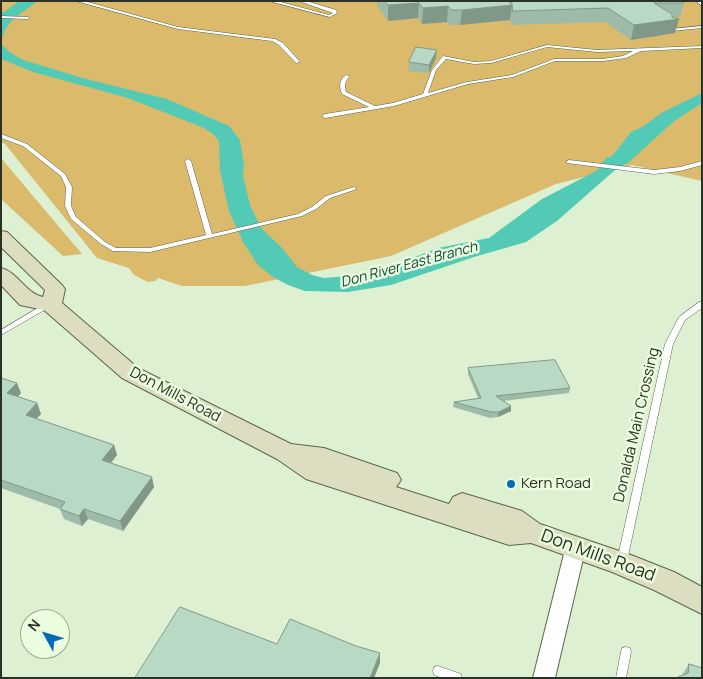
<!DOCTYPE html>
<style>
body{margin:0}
#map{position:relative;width:703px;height:679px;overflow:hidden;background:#ddf0d1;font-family:Manrope,sans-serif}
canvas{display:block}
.frame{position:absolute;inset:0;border:2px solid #2a3126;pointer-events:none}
.north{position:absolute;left:20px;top:609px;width:50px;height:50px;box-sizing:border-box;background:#eafdde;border:1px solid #9dab94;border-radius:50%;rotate:309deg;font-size:14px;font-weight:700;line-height:20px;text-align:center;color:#2a3126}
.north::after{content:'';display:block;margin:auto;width:18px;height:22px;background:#016db9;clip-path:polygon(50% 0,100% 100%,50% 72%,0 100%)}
</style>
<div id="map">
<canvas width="703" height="679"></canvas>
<div class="frame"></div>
<div class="north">N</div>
</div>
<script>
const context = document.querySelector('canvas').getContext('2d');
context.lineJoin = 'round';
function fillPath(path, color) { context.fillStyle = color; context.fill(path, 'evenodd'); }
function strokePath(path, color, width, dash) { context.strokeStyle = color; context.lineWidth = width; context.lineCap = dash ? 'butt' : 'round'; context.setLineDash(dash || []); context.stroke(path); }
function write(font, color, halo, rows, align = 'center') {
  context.font = font + ' Manrope,sans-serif'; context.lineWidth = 5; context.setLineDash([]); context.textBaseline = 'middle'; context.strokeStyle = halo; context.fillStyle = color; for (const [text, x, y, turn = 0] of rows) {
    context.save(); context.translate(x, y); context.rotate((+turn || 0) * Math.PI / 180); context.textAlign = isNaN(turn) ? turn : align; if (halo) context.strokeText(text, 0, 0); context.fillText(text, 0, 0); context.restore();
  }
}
const green = new Path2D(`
 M 1,1 L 702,1 L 702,181 L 632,165 L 556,184 L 391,256 L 245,286 L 182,286 L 158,278 L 155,281 L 148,282 L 134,275 L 129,268 L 97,258 L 5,144 L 1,142 Z
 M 1,158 L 82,254 L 63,256 L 1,199 Z`);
const water = new Path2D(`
 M 19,1 L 38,1 C 22,13 1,23 2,45 L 11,53 L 23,60 L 86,79 L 167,99 L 229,126 L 240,140 L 244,165 L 243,176 L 250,205 L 261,228 L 282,248 L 297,267 L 312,275 L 324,278 L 358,275 L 394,265 L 438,248 L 489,238 L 542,199 L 598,170 L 605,159 L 613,155 L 631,132 L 642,127 L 663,112 L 702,93 L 702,103 L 673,122 L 628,163 L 615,170 L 557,221 L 526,242 L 474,257 L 391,285 L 348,292 L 305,291 L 288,285 L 273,277 L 258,265 L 243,242 L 229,211 L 220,170 L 219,141 L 213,134 L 204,128 L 128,98 L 33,72 L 1,59 L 1,14 Z`);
const service = new Path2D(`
 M 76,1 L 84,1 L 178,27 L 275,39 L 283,43 L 300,62 L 296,63 L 279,45 L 272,41 L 178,29 Z
 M 269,1 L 277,1 L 329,15 L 333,13 L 299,1 L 306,1 L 336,10 L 337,13 L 330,17 Z
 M 696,1 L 701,1 L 702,6 Z
 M 1,16 L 28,17 L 30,18 L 28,19 L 1,18 Z
 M 702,26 L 702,28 L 671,31 L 669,30 L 671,29 Z
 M 547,45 L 597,50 L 702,46 L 702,48 L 641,51 L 626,58 L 603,61 L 555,61 L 513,77 L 468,84 L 394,106 L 325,118 L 322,116 L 325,114 L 369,107 L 342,94 C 339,86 339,80 346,75 L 350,76 C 345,81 344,85 346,92 L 375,106 L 393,103 L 423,94 L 432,70 L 443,56 L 474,62 L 491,61 ZM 547,47 L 597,52 L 633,51 L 623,56 L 603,59 L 554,59 L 512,75 L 467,82 L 428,93 L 436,70 L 446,59 L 474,64 L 491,63 Z
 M 1,134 L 27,144 L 65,174 L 72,187 L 71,206 L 76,217 L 105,242 L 116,248 L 150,248 L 206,235 L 185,161 L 188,159 L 191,161 L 212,234 L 298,214 L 312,207 L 326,196 L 354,187 L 357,189 L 330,198 L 316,209 L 302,216 L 150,252 L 113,251 L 101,244 L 71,219 L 65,206 L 66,187 L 61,176 L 23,146 L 1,138 Z
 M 569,160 L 654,170 L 680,167 L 702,161 L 702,165 L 680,171 L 654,174 L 567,163 L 567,161 Z
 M 699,302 L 702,302 L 702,308 L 685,320 L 673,344 L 627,561 L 625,564 L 622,565 L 619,564 L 617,561 L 665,344 L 679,317 Z
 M 46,303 L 52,303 L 53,305 L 1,335 L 1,330 Z
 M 626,647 L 630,648 L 631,652 L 626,678 L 616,678 L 621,652 L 622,648 Z
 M 438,666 L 461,674 L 462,678 L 442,678 L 434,675 L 433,671 L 434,667 Z`);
const minor = new Path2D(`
 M 576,538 L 583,540 L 586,546 L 555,678 L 533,678 L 566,546 L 569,540 Z`);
const secondary = new Path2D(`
 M 1,231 L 7,232 L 62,285 L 65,289 L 62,303 L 138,368 L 291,444 L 324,448 L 397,473 L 401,480 L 396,487 L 449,504 L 453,497 L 462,493 L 522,511 L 540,524 L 631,555 L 674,572 L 702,587 L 702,614 L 654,590 L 612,572 L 531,543 L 509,545 L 306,479 L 277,459 L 122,378 L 44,310 L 20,305 L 1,285 L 1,268 C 18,272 25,293 43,297 L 45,290 L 1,247 Z`);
const wall = new Path2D(`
 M 377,1 L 508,1 L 511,5 L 512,1 L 684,3 L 680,17 L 672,17 L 675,33 L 631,40 L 605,22 L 511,25 L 510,16 L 510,20 L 460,25 L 450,25 L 447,22 L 422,24 L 418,18 L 388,21 L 377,6 Z
 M 436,58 L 429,73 L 408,71 L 409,62 Z
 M 468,368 L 570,388 L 569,393 L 503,401 L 511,411 L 498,417 L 490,418 L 453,407 L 454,402 L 478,398 L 468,374 Z
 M 1,378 L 21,393 L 17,397 L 37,403 L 41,414 L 36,419 L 114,445 L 117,455 L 111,463 L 154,487 L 123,531 L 88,519 L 82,526 L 64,519 L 60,509 L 1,488 Z
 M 689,664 L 702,668 L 682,675 Z`);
const shadedWall = new Path2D(`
 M 419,3 L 418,18 L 388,21 L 388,5 Z
 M 512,5 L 510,20 L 460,25 L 462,10 Z
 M 448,6 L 447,22 L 422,24 L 423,8 Z
 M 679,19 L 675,33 L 631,40 L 634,25 Z
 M 437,50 L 436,58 L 429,73 L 429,65 Z
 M 17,383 L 21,393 L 11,404 L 7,393 Z
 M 37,403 L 41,414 L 30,425 L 26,415 Z
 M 511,406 L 511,411 L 498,417 L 499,412 Z
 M 114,445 L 117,455 L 105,470 L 102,460 Z
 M 152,477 L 154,487 L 123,531 L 120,521 Z
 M 84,509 L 88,519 L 82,526 L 79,516 Z
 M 380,653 L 380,663 L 374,678 L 370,678 Z`);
const building = new Path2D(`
 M 385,1 L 508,1 L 512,5 L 462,10 L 451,10 L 448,6 L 423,8 L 419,3 L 388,5 Z
 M 512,1 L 682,1 L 684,3 L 654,3 L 672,14 L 672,17 L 679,19 L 634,25 L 608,8 L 513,11 Z
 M 416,47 L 437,50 L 429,65 L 409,62 Z
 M 555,360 L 570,388 L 496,396 L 511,406 L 499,412 L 491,412 L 454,402 L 481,398 L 468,368 Z
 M 1,378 L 17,383 L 7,393 L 37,403 L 26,415 L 114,445 L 102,460 L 152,477 L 120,521 L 84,509 L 79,516 L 60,509 L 65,502 L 1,480 Z
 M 180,607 L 277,644 L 290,619 L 356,646 L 380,653 L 370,678 L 135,678 Z
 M 689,664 L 702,668 L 702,678 L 676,678 L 688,673 Z`);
const markers = [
 [511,484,5,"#016db9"]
];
const farWaternames = [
 ["Don River East Branch",409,265,-15]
];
const streetNames = [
 ["Don Mills Road",175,395,28],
 ["Donalda Main Crossing",637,425,-77]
];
const poiNames = [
 ["Kern Road",521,484]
];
const nearStreetnames = [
 ["Don Mills Road",598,556,20]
];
fillPath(green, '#dbba6c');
fillPath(water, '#53cab5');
strokePath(service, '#57674d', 1);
strokePath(minor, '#57674d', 2);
strokePath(secondary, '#57674d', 2);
fillPath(service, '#fff');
fillPath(minor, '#fff');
fillPath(secondary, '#ddddc2');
fillPath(wall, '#9ebba9');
fillPath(shadedWall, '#819889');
fillPath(building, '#b8d9c4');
strokePath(building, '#819889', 1);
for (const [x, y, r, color] of markers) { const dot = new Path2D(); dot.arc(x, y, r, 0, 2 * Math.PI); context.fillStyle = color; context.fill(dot); strokePath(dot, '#eafdde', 2); }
write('italic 14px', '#0d433a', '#eafdde', farWaternames);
write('15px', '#2a3126', '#eafdde', streetNames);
write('15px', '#2a3126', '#eafdde', poiNames, 'left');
write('18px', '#2a3126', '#eafdde', nearStreetnames);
</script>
